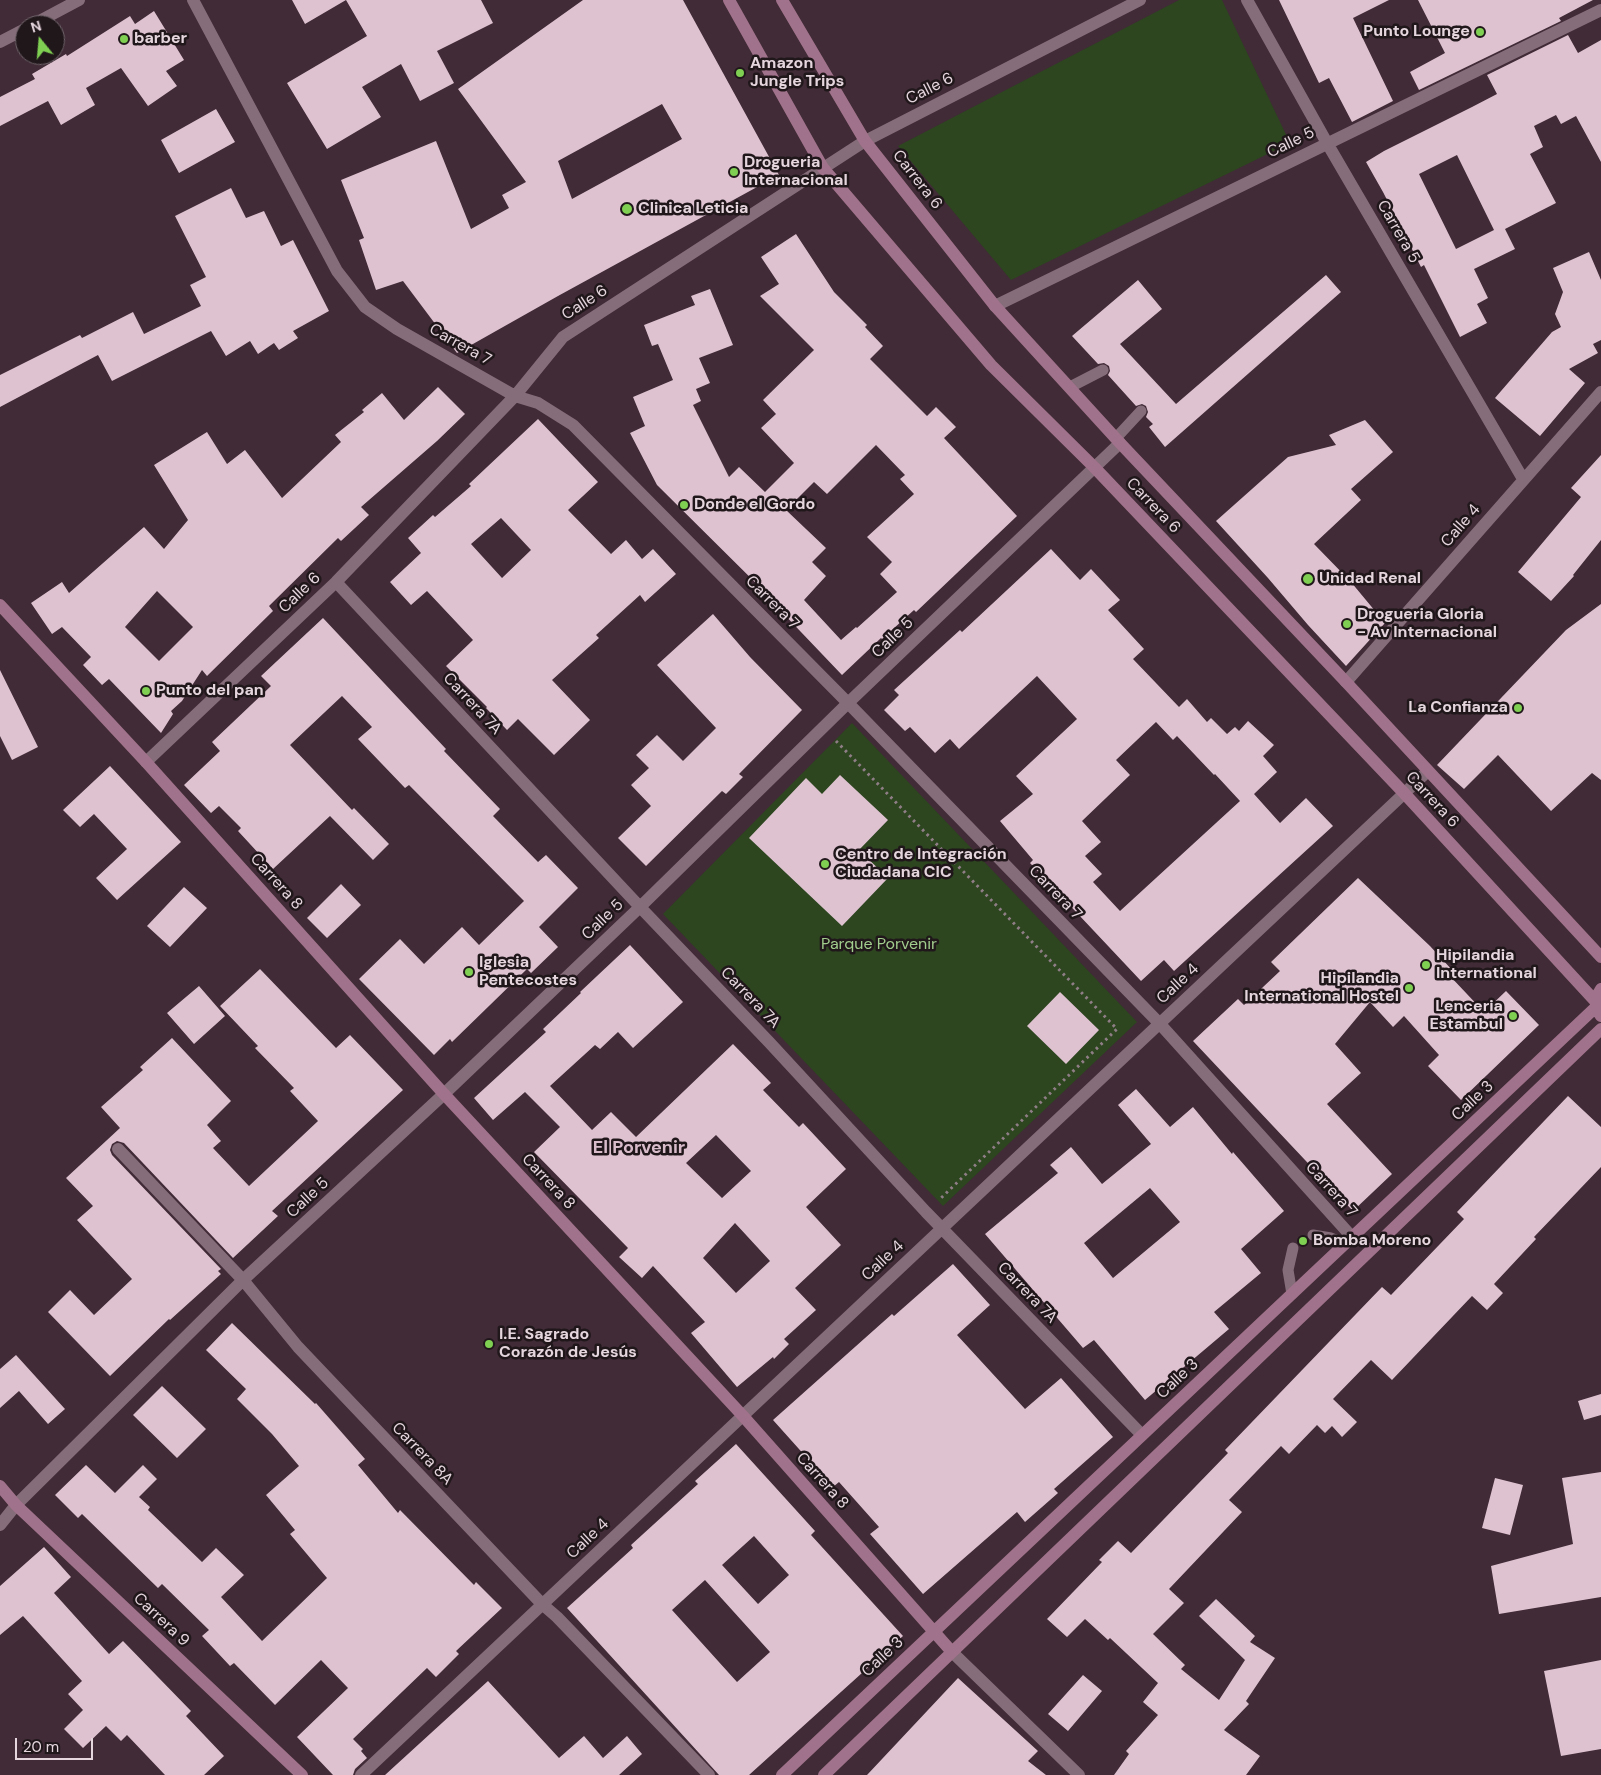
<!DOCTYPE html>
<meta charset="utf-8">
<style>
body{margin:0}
#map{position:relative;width:1601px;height:1775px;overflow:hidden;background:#402b36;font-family:"DM Sans",sans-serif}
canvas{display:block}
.north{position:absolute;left:15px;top:15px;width:50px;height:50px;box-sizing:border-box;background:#20171b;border:1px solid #6f6369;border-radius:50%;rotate:343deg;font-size:14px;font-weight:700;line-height:20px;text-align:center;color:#e5d6dd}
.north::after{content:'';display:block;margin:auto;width:18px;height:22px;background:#7fd052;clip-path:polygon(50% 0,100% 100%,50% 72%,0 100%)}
.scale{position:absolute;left:15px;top:1738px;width:78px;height:22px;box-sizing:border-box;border:2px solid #e5d6dd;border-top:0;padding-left:6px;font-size:15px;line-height:18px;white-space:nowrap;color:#e5d6dd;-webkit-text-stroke:4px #20171b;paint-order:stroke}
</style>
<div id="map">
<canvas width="1601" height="1775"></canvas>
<div class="north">N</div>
<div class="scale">20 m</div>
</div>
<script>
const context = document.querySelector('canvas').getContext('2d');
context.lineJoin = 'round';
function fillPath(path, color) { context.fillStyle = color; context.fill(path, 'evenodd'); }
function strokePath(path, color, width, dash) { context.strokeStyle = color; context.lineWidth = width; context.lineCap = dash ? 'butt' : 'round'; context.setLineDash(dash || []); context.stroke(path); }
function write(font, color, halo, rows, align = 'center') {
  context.font = font + ' "DM Sans",sans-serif'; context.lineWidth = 5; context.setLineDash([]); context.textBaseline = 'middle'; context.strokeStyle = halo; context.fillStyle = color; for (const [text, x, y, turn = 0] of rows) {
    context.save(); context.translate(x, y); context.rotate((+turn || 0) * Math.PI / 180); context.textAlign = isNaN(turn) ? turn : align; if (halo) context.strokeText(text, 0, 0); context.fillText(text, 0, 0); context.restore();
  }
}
const green = new Path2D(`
 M 1179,0 L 1222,0 L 1290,143 L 1011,280 L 898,146 Z
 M 852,723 L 1137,1022 L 943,1206 L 663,914 Z`);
const building = new Path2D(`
 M 292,0 L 481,0 L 493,23 L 437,51 L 454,83 L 420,101 L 401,64 L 362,87 L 381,117 L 327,149 L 287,83 L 367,36 L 346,0 L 305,24 Z
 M 583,0 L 683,0 L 779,175 L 558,296 L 457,353 L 403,281 L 376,290 L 359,240 L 364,238 L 341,180 L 436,141 L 471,229 L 509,208 L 502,195 L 526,182 L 458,89 ZM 662,104 L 682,139 L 572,199 L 558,161 Z
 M 1279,0 L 1389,0 L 1353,18 L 1393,101 L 1352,122 L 1329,78 L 1319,83 Z
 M 1418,0 L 1593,0 L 1559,18 L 1561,21 L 1419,90 L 1410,72 L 1445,53 Z
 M 154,11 L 184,60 L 166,71 L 177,86 L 148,106 L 121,68 L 86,88 L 95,105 L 61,125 L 48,101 L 0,126 L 0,97 L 35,79 L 32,74 L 66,54 L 67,56 L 130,16 L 135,24 Z
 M 1568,35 L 1578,53 L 1601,40 L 1601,162 L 1576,116 L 1561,124 L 1556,115 L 1534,126 L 1543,147 L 1530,154 L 1556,203 L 1505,229 L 1515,249 L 1474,269 L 1488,298 L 1477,304 L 1487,323 L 1460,337 L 1424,265 L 1421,267 L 1383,192 L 1366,162 L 1384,151 L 1472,107 L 1497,94 L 1487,75 ZM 1457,155 L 1494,230 L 1456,249 L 1419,174 Z
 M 216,109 L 235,142 L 179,173 L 161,140 Z
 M 231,188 L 246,218 L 264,211 L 281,246 L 293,240 L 329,311 L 293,331 L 298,338 L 279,350 L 274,343 L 258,354 L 250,341 L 226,356 L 211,331 L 112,381 L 98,355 L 0,407 L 0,375 L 80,335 L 82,338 L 133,312 L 144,334 L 201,306 L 190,285 L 206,277 L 175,216 Z
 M 796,234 L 834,292 L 867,325 L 865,327 L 883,346 L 870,359 L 927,416 L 936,407 L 956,427 L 944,438 L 1017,516 L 916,612 L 914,610 L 882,639 L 881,638 L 842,675 L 780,610 L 781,608 L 657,485 L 630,433 L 645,426 L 633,397 L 673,380 L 658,344 L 652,346 L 644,325 L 695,305 L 691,296 L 710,289 L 733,345 L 699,358 L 710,383 L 696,389 L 701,401 L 693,405 L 729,477 L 739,467 L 765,492 L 794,463 L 761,428 L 776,414 L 763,400 L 814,350 L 760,296 L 779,284 L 761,257 ZM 876,445 L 905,475 L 900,479 L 914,494 L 867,537 L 892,562 L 880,574 L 897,592 L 857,628 L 856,627 L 841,640 L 804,600 L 826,576 L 812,562 L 826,548 L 786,510 L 814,482 L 827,494 Z
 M 1589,252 L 1601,280 L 1601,340 L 1593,344 L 1598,353 L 1569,369 L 1585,383 L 1540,436 L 1495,398 L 1552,332 L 1561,327 L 1555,314 L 1563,292 L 1553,268 Z
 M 1326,275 L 1341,292 L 1165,447 L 1149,427 L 1153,424 L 1146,417 L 1148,412 L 1146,406 L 1142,404 L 1136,406 L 1108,375 L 1110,371 L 1109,366 L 1104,363 L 1098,364 L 1072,336 L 1138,280 L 1162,309 L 1120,344 L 1176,404 Z
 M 438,387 L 465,414 L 437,441 L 361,507 L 369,515 L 341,541 L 338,538 L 269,606 L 273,611 L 207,676 L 202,670 L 182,701 L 171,711 L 173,714 L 161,733 L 109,679 L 102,685 L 83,665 L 91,657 L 62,627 L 52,634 L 31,603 L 62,582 L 69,593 L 144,527 L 164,549 L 188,520 L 154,465 L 207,432 L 227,464 L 245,450 L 282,498 L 341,442 L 335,435 L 364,412 L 362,410 L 382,393 L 404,420 ZM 157,591 L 193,627 L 159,661 L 125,627 Z
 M 538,419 L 598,482 L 568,510 L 611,554 L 626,540 L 642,559 L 653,549 L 676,574 L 645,602 L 640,595 L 596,635 L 599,638 L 552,680 L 590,720 L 554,755 L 518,719 L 507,730 L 486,708 L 487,707 L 446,666 L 473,640 L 427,591 L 411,605 L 390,582 L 421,553 L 408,538 L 433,515 L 435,517 L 471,486 L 469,484 ZM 501,518 L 531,550 L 502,578 L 471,544 Z
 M 1365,420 L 1393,452 L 1351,489 L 1361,500 L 1314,544 L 1351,582 L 1385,623 L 1346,666 L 1308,625 L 1268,578 L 1216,521 L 1288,457 L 1336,445 L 1329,435 Z
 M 1601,455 L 1601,540 L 1573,575 L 1574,576 L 1551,601 L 1518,572 L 1581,497 L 1571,488 Z
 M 1051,549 L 1080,580 L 1091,569 L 1120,600 L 1108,610 L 1144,649 L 1133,659 L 1179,707 L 1187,699 L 1207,722 L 1211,718 L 1227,734 L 1235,727 L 1239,731 L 1248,721 L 1274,745 L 1263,756 L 1277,772 L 1254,794 L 1280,823 L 1306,798 L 1333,826 L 1174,971 L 1164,960 L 1141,981 L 1030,863 L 1033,860 L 1000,821 L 1033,794 L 1016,776 L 1077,719 L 1037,676 L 959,749 L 950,739 L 935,753 L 910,727 L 905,731 L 884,710 L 899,695 L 894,690 L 960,630 L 962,632 ZM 1156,722 L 1173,740 L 1177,736 L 1214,775 L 1215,774 L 1240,801 L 1120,911 L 1093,882 L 1102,874 L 1085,856 L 1101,842 L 1082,821 L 1130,775 L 1116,760 Z
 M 1601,604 L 1601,780 L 1592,773 L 1551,811 L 1498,755 L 1464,789 L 1437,765 L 1566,630 Z
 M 713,614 L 750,657 L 802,710 L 739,774 L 743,777 L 726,794 L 722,791 L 646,866 L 618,838 L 651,806 L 631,785 L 649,768 L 636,755 L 657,735 L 683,761 L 716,728 L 657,665 Z
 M 323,618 L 446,749 L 444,751 L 500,809 L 493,816 L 538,862 L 546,855 L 578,888 L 539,927 L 558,947 L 531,973 L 527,969 L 452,1042 L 450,1039 L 434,1055 L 359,979 L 400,939 L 424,964 L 462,927 L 479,945 L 524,901 L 409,785 L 405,788 L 358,739 L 372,727 L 342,696 L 290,745 L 352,810 L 354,808 L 389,844 L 373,860 L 330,816 L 273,869 L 238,831 L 241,828 L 219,806 L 211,813 L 184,785 L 220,751 L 212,742 L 271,686 L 261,676 Z
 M 0,670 L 38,747 L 12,760 L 0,736 Z
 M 110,766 L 181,842 L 117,900 L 96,878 L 127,849 L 94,814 L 80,827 L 63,810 Z
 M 840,775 L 888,820 L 859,850 L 888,878 L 842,926 L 749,838 L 806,778 L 822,794 Z
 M 1358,878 L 1430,946 L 1453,971 L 1449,975 L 1484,1012 L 1506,991 L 1539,1025 L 1461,1100 L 1428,1066 L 1439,1055 L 1404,1016 L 1393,1027 L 1370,1002 L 1335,1044 L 1361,1073 L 1327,1104 L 1392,1174 L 1353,1211 L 1193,1041 L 1238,999 L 1244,1005 L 1280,971 L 1271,962 Z
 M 341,884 L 361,905 L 327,938 L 307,918 Z
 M 184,887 L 207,908 L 170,947 L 147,926 Z
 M 630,945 L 683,1002 L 633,1048 L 618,1032 L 600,1049 L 595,1045 L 550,1086 L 592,1130 L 611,1112 L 636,1137 L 733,1044 L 771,1083 L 763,1090 L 799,1127 L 803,1123 L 846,1169 L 806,1207 L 841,1245 L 795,1288 L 816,1310 L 784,1339 L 789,1344 L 774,1359 L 773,1357 L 737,1387 L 691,1333 L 705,1322 L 653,1266 L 642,1278 L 619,1257 L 628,1248 L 534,1152 L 560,1127 L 525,1092 L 493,1120 L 474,1098 L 546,1032 L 543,1029 L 581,993 L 580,992 ZM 716,1135 L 751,1171 L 722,1198 L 686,1163 ZM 735,1223 L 770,1261 L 736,1293 L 703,1258 Z
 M 260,969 L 336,1048 L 350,1035 L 403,1090 L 272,1211 L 278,1216 L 233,1258 L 124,1143 L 117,1141 L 112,1144 L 110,1150 L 112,1155 L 221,1269 L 218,1271 L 221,1274 L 170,1320 L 169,1319 L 110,1376 L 48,1312 L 70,1290 L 94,1315 L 132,1279 L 77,1220 L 93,1206 L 66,1178 L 120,1128 L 101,1107 L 143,1070 L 140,1067 L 172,1038 L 231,1101 L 207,1125 L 221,1141 L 213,1148 L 249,1186 L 318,1121 L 290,1091 L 294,1088 L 255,1048 L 258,1046 L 220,1006 Z
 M 199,986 L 225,1016 L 194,1044 L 167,1013 Z
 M 1060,992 L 1099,1030 L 1066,1064 L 1027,1026 Z
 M 1136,1089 L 1170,1127 L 1193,1107 L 1232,1154 L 1233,1152 L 1284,1211 L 1241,1249 L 1261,1273 L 1214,1312 L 1229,1329 L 1145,1400 L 1094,1340 L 1083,1348 L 985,1234 L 1058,1173 L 1050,1165 L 1071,1147 L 1102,1184 L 1151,1144 L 1118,1105 ZM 1150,1188 L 1180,1222 L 1113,1278 L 1084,1243 Z
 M 1568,1096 L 1601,1127 L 1601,1167 L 1534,1237 L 1536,1239 L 1494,1284 L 1503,1293 L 1487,1310 L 1472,1296 L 1392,1380 L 1371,1360 L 1333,1399 L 1357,1422 L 1342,1437 L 1332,1426 L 1325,1433 L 1317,1425 L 1289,1454 L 1281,1446 L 1229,1500 L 1242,1512 L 1169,1589 L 1184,1603 L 1153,1634 L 1185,1665 L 1181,1669 L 1219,1700 L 1245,1660 L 1199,1616 L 1216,1599 L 1255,1636 L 1250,1642 L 1275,1658 L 1246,1701 L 1249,1704 L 1224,1730 L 1260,1756 L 1246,1775 L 1114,1775 L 1129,1754 L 1126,1751 L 1158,1715 L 1143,1702 L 1158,1683 L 1110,1638 L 1108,1640 L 1085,1619 L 1067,1637 L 1047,1619 L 1102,1562 L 1099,1560 L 1118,1541 L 1131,1553 L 1228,1453 L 1225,1450 L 1382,1287 L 1391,1295 L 1464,1219 L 1457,1212 Z
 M 953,1264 L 990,1305 L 957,1335 L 1025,1409 L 1061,1378 L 1113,1437 L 1054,1489 L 1058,1493 L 1025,1522 L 1017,1512 L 923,1594 L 870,1534 L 879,1527 L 839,1482 L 833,1487 L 773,1420 L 892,1314 L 894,1316 Z
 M 232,1323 L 315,1404 L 316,1403 L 365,1459 L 358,1465 L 398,1513 L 400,1510 L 474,1585 L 476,1582 L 502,1608 L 456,1651 L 459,1654 L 436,1677 L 427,1668 L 353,1739 L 363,1749 L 361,1751 L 367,1758 L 355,1769 L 353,1775 L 333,1775 L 297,1737 L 348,1688 L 321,1660 L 275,1705 L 234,1663 L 230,1666 L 202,1636 L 209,1630 L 162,1584 L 158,1588 L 82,1514 L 78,1518 L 55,1495 L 86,1465 L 115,1493 L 143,1465 L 157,1479 L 139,1497 L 150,1507 L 148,1510 L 202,1562 L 216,1548 L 244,1575 L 221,1597 L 262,1641 L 327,1578 L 290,1534 L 295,1530 L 266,1495 L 299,1466 L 272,1434 L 237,1399 L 246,1389 L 206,1350 Z
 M 16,1355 L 65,1409 L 48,1424 L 19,1391 L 0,1408 L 0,1369 Z
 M 162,1386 L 206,1429 L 177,1458 L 133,1415 Z
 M 1601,1394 L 1601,1415 L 1584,1420 L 1578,1401 Z
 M 736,1444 L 815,1531 L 811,1535 L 903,1636 L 749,1775 L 719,1775 L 567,1608 L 633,1548 L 631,1545 L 698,1484 L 695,1481 ZM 754,1536 L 789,1575 L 758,1604 L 722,1565 ZM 705,1580 L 770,1652 L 737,1682 L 672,1610 Z
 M 1601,1472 L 1601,1597 L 1499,1614 L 1491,1566 L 1573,1544 L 1562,1478 Z
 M 1495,1478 L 1523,1485 L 1510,1535 L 1482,1528 Z
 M 44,1547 L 71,1577 L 54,1593 L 109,1654 L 123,1641 L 191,1711 L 186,1716 L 224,1756 L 204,1775 L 165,1775 L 127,1735 L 121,1741 L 106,1726 L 83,1748 L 64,1729 L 83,1710 L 68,1694 L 82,1681 L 23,1616 L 0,1635 L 0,1586 Z
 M 1601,1660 L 1601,1749 L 1561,1756 L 1544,1671 Z
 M 1083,1675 L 1102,1691 L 1068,1731 L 1048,1714 Z
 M 958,1678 L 1038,1751 L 1028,1761 L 1046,1775 L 867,1775 Z
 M 488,1681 L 559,1758 L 584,1736 L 603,1758 L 627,1736 L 642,1754 L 619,1775 L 385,1775 Z`);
const path = new Path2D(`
 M 836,741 L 1117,1029 L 940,1199`);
const lane = new Path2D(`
 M 1070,387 L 1103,370
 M 1116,438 L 1141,411
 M 1313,1235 L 1331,1238 L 1345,1244
 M 1292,1294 L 1288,1270 L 1293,1248`);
const street = new Path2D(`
 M 193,0 L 337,271 L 365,307 L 397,329 L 515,396 L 538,403 L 573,425 L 848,703 L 1160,1024 L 1352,1237
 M 1247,0 L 1327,143 L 1523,479
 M 32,25 L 79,0
 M 0,42 L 25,29
 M 995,306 L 1601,10
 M 336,582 L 640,907 L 769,1042 L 926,1212 L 1142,1435
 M 1346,682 L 1601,392
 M 146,762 L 336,582 L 515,396 L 563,337 L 865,141 L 1140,0
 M 118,1149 L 243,1280 L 298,1347 L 542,1604 L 557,1617 L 709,1775
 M 0,1525 L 16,1505 L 243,1280 L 444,1094 L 640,907 L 848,703 L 1120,443
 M 952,1652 L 1079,1775
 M 361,1775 L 1428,771`);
const secondary = new Path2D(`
 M 729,0 L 823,168 L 991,365 L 1094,467 L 1404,793 L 1596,1002
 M 782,0 L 865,141 L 995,306 L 1120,443 L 1346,682 L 1601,957
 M 0,605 L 146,762 L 444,1094 L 743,1416 L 952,1652
 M 1601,989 C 1595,998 1594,1007 1601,1016
 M 0,1486 L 16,1505 L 302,1775
 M 782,1775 L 1596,1007
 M 824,1775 L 1601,1029`);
const markers = [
 [1480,32,5,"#7fd052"],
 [124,39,5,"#7fd052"],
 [740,73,5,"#7fd052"],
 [734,172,5,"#7fd052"],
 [627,209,6,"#7fd052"],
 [684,505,5,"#7fd052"],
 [1308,579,6,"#7fd052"],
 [1347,624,5,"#7fd052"],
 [146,691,5,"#7fd052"],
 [1518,708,5,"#7fd052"],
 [825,864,5,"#7fd052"],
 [1426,965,5,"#7fd052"],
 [469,972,5,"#7fd052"],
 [1409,988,5,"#7fd052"],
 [1513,1016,5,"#7fd052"],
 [1303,1241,5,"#7fd052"],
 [489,1344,5,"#7fd052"]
];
const poiNames = [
 ["Punto Lounge",1470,32,"right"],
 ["barber",134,39],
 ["Amazon",750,64],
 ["Jungle Trips",750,82],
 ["Drogueria",744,163],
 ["Internacional",744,181],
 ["Clinica Leticia",638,209],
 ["Donde el Gordo",694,505],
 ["Unidad Renal",1319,579],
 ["Drogueria Gloria",1357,615],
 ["- Av Internacional",1357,633],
 ["Punto del pan",156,691],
 ["La Confianza",1508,708,"right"],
 ["Centro de Integración",835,855],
 ["Ciudadana CIC",835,873],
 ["Hipilandia",1436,956],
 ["International",1436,974],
 ["Iglesia",479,963],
 ["Pentecostes",479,981],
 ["Hipilandia",1399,979,"right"],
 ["International Hostel",1399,997,"right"],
 ["Lenceria",1503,1007,"right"],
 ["Estambul",1503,1025,"right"],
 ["Bomba Moreno",1313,1241],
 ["I.E. Sagrado",499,1335],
 ["Corazón de Jesús",499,1353]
];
const streetNames = [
 ["Calle 6",930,89,-27],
 ["Calle 5",1291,143,-26],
 ["Carrera 6",917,180,52],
 ["Carrera 5",1398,232,60],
 ["Calle 6",585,303,-33],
 ["Carrera 7",460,345,29],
 ["Carrera 6",1153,506,46],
 ["Calle 4",1461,526,-49],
 ["Calle 6",300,593,-44],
 ["Carrera 7",772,603,45],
 ["Calle 5",893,638,-44],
 ["Carrera 7A",472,704,47],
 ["Carrera 6",1432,800,47],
 ["Carrera 8",276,882,48],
 ["Carrera 7",1055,893,46],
 ["Calle 5",603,920,-44],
 ["Calle 4",1178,984,-43],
 ["Carrera 7A",750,998,46],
 ["Calle 3",1473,1101,-43],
 ["Carrera 8",548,1182,47],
 ["Carrera 7",1331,1190,48],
 ["Calle 5",308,1198,-43],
 ["Calle 4",883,1261,-43],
 ["Carrera 7A",1027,1293,46],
 ["Calle 3",1178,1379,-43],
 ["Carrera 8A",422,1454,46],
 ["Carrera 8",822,1481,48],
 ["Calle 4",588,1539,-43],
 ["Carrera 9",161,1620,43],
 ["Calle 3",883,1657,-43]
];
const parkNames = [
 ["Parque Porvenir",879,945]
];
const neighbourhoodNames = [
 ["El Porvenir",639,1148]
];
fillPath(green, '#2d4620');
fillPath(building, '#dec2d0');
strokePath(path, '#907e87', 3, [2.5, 4]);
strokePath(lane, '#866d7a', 11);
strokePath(street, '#866d7a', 12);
strokePath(secondary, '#a1728b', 12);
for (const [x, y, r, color] of markers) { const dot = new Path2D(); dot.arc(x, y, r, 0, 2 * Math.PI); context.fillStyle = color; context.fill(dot); strokePath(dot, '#20171b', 2); }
write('bold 16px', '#e5d6dd', '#20171b', poiNames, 'left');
write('16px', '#e5d6dd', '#20171b', streetNames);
write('16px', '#a1ce8c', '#20171b', parkNames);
write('bold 18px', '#d8bcca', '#20171b', neighbourhoodNames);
</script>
